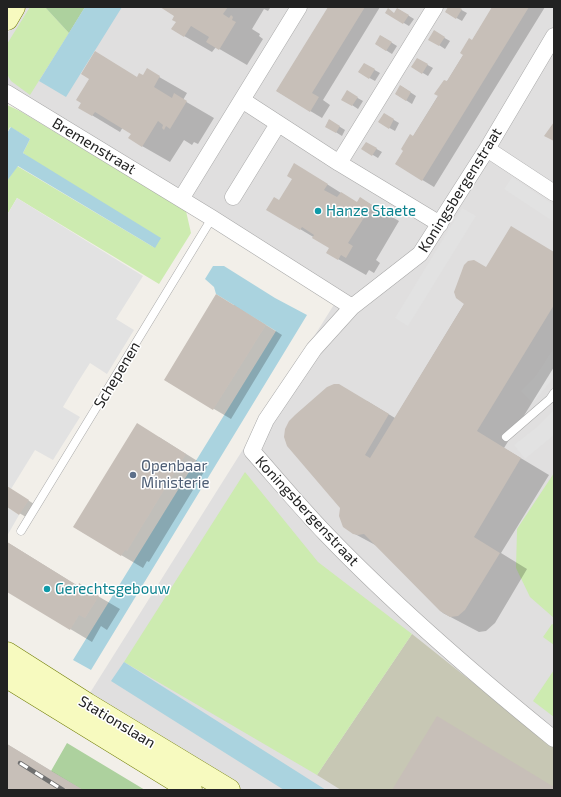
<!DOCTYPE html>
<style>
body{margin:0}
#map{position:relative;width:561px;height:797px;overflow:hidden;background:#f2efe9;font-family:"Exo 2",sans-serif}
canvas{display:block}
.frame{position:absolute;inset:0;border:8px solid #222;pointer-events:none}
</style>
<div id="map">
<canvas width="561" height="797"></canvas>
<div class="frame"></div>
</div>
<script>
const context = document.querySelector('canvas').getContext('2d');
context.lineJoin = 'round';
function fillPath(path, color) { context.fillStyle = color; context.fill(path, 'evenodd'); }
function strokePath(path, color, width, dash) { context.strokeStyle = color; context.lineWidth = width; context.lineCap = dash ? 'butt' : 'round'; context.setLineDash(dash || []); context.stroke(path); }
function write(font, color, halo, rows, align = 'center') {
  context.font = font + ' "Exo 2",sans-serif'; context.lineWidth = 3; context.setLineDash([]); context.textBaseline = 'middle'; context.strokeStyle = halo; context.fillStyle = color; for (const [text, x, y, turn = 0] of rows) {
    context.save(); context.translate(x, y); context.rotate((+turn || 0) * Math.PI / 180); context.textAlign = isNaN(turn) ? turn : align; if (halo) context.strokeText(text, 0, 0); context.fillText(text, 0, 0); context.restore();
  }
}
const residential = new Path2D(`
 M 25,7 L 554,7 L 554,790 L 242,790 L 88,696 L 335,303 L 7,93 L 7,34 Z`);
const construction = new Path2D(`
 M 412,634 L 554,747 L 554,790 L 341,790 L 317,775 Z`);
const grass = new Path2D(`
 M 30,7 L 45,7 L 69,33 L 30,95 L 11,81 L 7,74 L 7,44 Z
 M 7,105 L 20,111 L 186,211 L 191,233 L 159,284 L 17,198 L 7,215 L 7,181 L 17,166 L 155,248 L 23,153 L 30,139 L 10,127 L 7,133 Z
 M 245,472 L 318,562 L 412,634 L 317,775 L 124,662 Z
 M 554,473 L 554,618 L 530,597 L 516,568 L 517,529 Z
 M 552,624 L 554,625 L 554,645 L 543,637 Z
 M 554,670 L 554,717 L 533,701 Z`);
const forest = new Path2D(`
 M 45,7 L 85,7 L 69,33 Z
 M 67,743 L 145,790 L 83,790 L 51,771 Z`);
const parking = new Path2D(`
 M 512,177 L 554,205 L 554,222 L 504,189 Z
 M 17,198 L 143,276 L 116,319 L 134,330 L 107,374 L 90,363 L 76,385 L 63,407 L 80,417 L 53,460 L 35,450 L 11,489 L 7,486 L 7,215 Z
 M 462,208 L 476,216 L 408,326 L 395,318 Z
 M 554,348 L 554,377 L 533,403 L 521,391 L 536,376 Z
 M 554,410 L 554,435 L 525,459 L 514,445 L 537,427 Z
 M 7,507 L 19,515 L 7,536 Z`);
const water = new Path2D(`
 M 85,7 L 122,7 L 66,97 L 39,81 Z
 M 11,127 L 30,139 L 23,153 L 161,238 L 155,248 L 18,166 L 7,181 L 7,133 Z
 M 213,266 L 224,266 L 275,298 L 307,315 L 91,670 L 73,660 L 276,331 L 216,294 L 214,287 L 205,279 Z
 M 124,662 L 326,790 L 284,790 L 111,681 Z`);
const shadow = new Path2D(`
 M 162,7 L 269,7 L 270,8 L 268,11 L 264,9 L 252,29 L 260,34 L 259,36 L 263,39 L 247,65 L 216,47 L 212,52 L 172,29 L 177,22 L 175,16 Z
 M 329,7 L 380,7 L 323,100 L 330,105 L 322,118 L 277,91 Z
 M 449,7 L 456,7 L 467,13 L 462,21 L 446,12 Z
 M 493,7 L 545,7 L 434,187 L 396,164 Z
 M 398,9 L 414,19 L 409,26 L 387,13 L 388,10 L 395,14 Z
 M 434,32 L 450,41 L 445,49 L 430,39 Z
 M 381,36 L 397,46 L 392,54 L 376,44 Z
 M 417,59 L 433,68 L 428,76 L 413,67 Z
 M 364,64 L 380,73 L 375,81 L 359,72 Z
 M 147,70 L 187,93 L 183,100 L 214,118 L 198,144 L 194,142 L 192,145 L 184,140 L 170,162 L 142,146 L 132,133 L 123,127 L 120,132 L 80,108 L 137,77 L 143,77 Z
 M 401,86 L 416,96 L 412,104 L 396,94 Z
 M 347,92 L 363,101 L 358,109 L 343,99 Z
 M 384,114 L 399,123 L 395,131 L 379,122 Z
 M 329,120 L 345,130 L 342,136 L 326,126 Z
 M 366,143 L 382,152 L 378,158 L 363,149 Z
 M 322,181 L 357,203 L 360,198 L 399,221 L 376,260 L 380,263 L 374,273 L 369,270 L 366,275 L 338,259 L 330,247 L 300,229 L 279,201 Z
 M 554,252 L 554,367 L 504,448 L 549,475 L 501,553 L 527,569 L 495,623 L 486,631 L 479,632 L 443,613 L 379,547 L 353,533 L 367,401 L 395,418 L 486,268 Z
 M 234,305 L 282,335 L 231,419 L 165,380 Z
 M 159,437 L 207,467 L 149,562 L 147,561 L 143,568 L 74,527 Z
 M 7,487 L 34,504 L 26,517 L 7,506 Z
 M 7,542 L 78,586 L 79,585 L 120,609 L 107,630 L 101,626 L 92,642 L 7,591 Z
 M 7,744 L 83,790 L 7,790 Z`);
const building = new Path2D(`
 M 160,7 L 228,7 L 223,14 L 229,18 L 231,15 L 233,17 L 232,20 L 236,22 L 219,50 L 206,42 L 209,37 L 191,26 L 184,37 L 171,29 L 176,22 L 172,20 L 174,16 Z
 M 328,7 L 365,7 L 312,93 L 319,97 L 310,112 L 276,91 Z
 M 448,7 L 458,7 L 462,9 L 456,19 L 445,12 Z
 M 492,7 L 529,7 L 422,181 L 395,164 L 403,151 L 401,149 L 410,134 L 413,136 L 438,96 L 434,94 L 444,80 L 447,81 L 463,55 L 460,53 L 469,38 L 472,40 Z
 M 388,8 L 394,13 L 397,8 L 409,15 L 403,24 L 385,13 Z
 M 434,30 L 445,37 L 439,46 L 428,40 Z
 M 380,35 L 392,42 L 386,51 L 375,44 Z
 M 95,51 L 137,77 L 139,73 L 143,75 L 147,68 L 160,76 L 154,87 L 172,98 L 174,93 L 187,101 L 170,129 L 166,126 L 164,130 L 162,128 L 163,125 L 158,121 L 142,147 L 128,138 L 131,134 L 95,112 L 92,116 L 78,108 L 81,103 L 76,100 L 89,79 L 81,74 Z
 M 417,58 L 428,64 L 422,74 L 411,67 Z
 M 364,63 L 375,69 L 369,79 L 358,72 Z
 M 400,85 L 411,92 L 406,101 L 395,94 Z
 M 347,90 L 358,97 L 352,106 L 341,100 Z
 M 384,113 L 394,119 L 389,129 L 378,122 Z
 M 329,119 L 340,126 L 336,133 L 325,127 Z
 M 554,122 L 554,141 L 544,136 Z
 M 366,142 L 377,148 L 372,156 L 361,149 Z
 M 294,163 L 328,184 L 324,190 L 337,197 L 341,192 L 357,202 L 360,197 L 372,205 L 348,243 L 353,246 L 346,258 L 341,255 L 338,260 L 326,253 L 329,248 L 312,238 L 314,235 L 302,227 L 300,230 L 266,210 L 274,197 L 279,200 L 292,179 L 287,176 Z
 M 511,226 L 554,252 L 554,305 L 477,431 L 521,458 L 474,537 L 500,553 L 465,610 L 458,616 L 450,617 L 440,611 L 364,534 L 358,535 L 353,534 L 343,527 L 339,516 L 340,508 L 287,446 L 284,437 L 285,429 L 289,421 L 295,415 L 327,387 L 334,384 L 339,384 L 389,414 L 365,455 L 370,458 L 464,304 L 456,298 L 454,292 L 464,265 L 468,261 L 474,260 L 486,267 Z
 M 216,294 L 266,325 L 213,410 L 164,380 Z
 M 137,423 L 186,454 L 127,551 L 125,550 L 121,556 L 73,527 Z
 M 7,486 L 29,500 L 19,515 L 7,507 Z
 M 7,542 L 78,586 L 79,583 L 99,596 L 85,618 L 79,615 L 70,630 L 7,592 Z
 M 437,716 L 554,787 L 554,790 L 392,790 Z
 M 7,744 L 51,771 L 83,790 L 7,790 Z`);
const service = new Path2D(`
 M 506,437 L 550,399 L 554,393
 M 21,531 L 212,218`);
const minor = new Path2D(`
 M 554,36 L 487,149 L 420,254 L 352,307 L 314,349 L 266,420 L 252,451 C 276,478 300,507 326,534 C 397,608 475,675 554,739
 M 7,93 L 212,218 L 352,307
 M 242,100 L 339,163 L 440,224
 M 487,149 L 554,193
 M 339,163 L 435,7
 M 233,197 L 278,124
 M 181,199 L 299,7`);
const secondary = new Path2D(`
 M 7,19 L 14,7
 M 7,653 L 87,704 L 229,790
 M 7,677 L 191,790`);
const rail = new Path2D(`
 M 20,763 L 63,790`);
const markers = [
 [318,211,4,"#0f9aa8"],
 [133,475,4,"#5c6f8a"],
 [47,589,4,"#0f9aa8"]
];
const streetNames = [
 ["Bremenstraat",94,146,31],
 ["Koningsbergenstraat",460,190,-58],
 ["Schepenen",117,375,-59],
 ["Koningsbergenstraat",307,511,47],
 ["Stationslaan",117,722,31]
];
const cultureNames = [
 ["Hanze Staete",326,211],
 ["Gerechtsgebouw",55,589]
];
const serviceNames = [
 ["Openbaar",141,466],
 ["Ministerie",141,483]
];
fillPath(residential, '#e0dfdf');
fillPath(construction, '#c7c7b4');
fillPath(grass, '#cdebb0');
fillPath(forest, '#add19e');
fillPath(parking, '#e2e2e2');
fillPath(water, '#aad3df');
fillPath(shadow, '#0003');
fillPath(building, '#c7bfb8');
strokePath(service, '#a9a9a9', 9);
strokePath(minor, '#a9a9a9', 17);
strokePath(secondary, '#707d05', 23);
strokePath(service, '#fff', 8);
strokePath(minor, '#fff', 16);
strokePath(secondary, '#f7fabf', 22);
strokePath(rail, '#707070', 4.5);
strokePath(rail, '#fff', 3, [9]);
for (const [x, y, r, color] of markers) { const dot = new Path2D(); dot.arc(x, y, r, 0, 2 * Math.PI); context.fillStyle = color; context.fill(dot); strokePath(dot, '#fff', 1.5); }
write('15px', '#222', '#fff', streetNames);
write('15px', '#0d838f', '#fff', cultureNames, 'left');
write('15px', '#4e5e75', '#fff', serviceNames, 'left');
</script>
